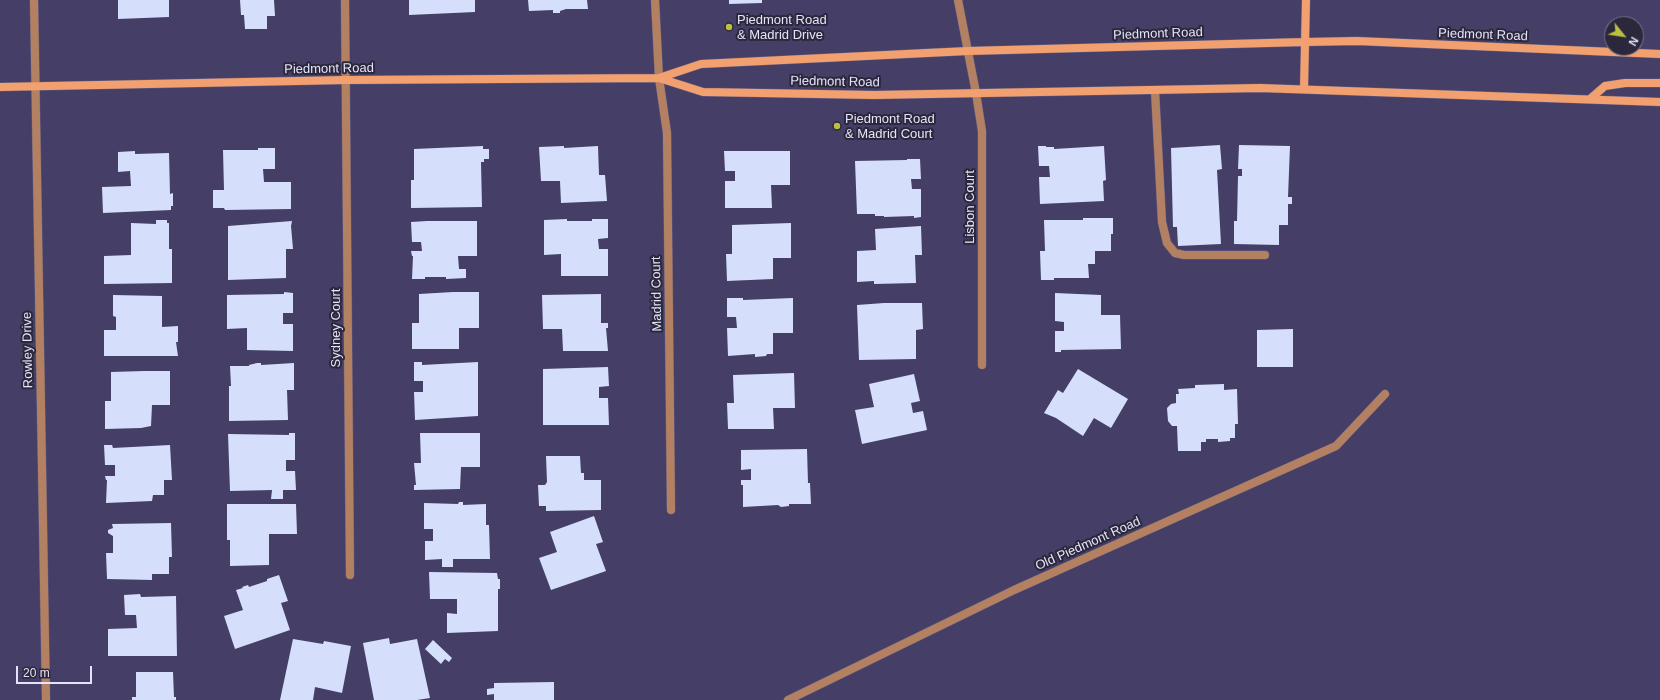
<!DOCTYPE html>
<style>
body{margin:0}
#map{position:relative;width:1660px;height:700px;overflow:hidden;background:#453e66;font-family:Helvetica,sans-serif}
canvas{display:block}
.north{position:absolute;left:1604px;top:16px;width:40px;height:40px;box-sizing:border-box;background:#2b283b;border:1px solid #757388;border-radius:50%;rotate:120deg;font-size:11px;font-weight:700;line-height:16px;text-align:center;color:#e5e3fc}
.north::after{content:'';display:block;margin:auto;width:14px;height:18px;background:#bcbf44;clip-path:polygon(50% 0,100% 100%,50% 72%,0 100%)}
.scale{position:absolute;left:16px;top:666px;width:76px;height:18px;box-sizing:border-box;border:2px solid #e5e3fc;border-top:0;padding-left:5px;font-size:12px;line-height:14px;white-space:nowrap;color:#e5e3fc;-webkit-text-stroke:3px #2b283b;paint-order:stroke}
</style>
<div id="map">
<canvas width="1660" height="700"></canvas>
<div class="north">N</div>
<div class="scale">20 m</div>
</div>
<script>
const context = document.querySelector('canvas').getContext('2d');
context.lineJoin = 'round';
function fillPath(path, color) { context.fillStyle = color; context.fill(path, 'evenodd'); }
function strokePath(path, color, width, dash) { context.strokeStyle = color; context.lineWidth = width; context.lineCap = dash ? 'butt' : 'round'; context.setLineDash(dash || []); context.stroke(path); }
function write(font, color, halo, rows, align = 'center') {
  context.font = font + ' Helvetica,sans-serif'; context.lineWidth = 4; context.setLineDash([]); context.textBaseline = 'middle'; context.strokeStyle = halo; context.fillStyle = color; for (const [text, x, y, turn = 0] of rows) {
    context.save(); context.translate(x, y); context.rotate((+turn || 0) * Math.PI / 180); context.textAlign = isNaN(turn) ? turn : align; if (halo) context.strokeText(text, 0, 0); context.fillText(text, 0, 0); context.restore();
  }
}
const building = new Path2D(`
 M 118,0 L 169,0 L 169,17 L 118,19 Z
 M 240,0 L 274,0 L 275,16 L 267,16 L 267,29 L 245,29 L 244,15 L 241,15 Z
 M 409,0 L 475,0 L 475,12 L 409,15 Z
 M 528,0 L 587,0 L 588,9 L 566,9 L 560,11 L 560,13 L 553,13 L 553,10 L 529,11 Z
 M 729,0 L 762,0 L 762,3 L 729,4 Z
 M 1220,145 L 1222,169 L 1217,170 L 1221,244 L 1178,246 L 1177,227 L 1173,227 L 1171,148 Z
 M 1239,145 L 1290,146 L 1288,197 L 1292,197 L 1292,204 L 1288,204 L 1288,225 L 1279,225 L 1279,245 L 1234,244 L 1234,221 L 1237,221 L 1238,176 L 1242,176 L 1242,169 L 1238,169 Z
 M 483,146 L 483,149 L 489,149 L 489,159 L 484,159 L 484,162 L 481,162 L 482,207 L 411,208 L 411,180 L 414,180 L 414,149 Z
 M 564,146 L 564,148 L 598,146 L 599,175 L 605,175 L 607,201 L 561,203 L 560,181 L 541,181 L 539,147 Z
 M 1038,146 L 1046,146 L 1046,147 L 1054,147 L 1054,149 L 1104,146 L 1106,180 L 1103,181 L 1104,201 L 1040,204 L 1039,177 L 1050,177 L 1049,166 L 1039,166 Z
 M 258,148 L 275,148 L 275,169 L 263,169 L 264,182 L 291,182 L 291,209 L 225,210 L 224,208 L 213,208 L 213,190 L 224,190 L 223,150 L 258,150 Z
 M 135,151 L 135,154 L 169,153 L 170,194 L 173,193 L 173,206 L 171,206 L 171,210 L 103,213 L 102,187 L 131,186 L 130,171 L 118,172 L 118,152 Z
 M 724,151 L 790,151 L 790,185 L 771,185 L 772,208 L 725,208 L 725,181 L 735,181 L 735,171 L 725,171 Z
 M 907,159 L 920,159 L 921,179 L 911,179 L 912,189 L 921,189 L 921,217 L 914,218 L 914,216 L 884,217 L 884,216 L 875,216 L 875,214 L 857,214 L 855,161 L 907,160 Z
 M 1083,218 L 1113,218 L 1113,234 L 1111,234 L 1111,251 L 1095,251 L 1095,264 L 1088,264 L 1089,278 L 1054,278 L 1054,280 L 1041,280 L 1040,251 L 1045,251 L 1044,220 L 1083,220 Z
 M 567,219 L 567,221 L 592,221 L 592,219 L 608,219 L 608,238 L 598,239 L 599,249 L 608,249 L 608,276 L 561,276 L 561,254 L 544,255 L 544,220 Z
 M 156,220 L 167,220 L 167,223 L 169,223 L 169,249 L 172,249 L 172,283 L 104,284 L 104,256 L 131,255 L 131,223 L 156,224 Z
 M 292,221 L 291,226 L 293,249 L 286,249 L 286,278 L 228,280 L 228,226 Z
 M 427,221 L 477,221 L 477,256 L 458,256 L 459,269 L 466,269 L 466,278 L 446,279 L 446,277 L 425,277 L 425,279 L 412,279 L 413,256 L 412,256 L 411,251 L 422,251 L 421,242 L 412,242 L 411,222 Z
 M 791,223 L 791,258 L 773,258 L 773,279 L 727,281 L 726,254 L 732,254 L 732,225 Z
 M 921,226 L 922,255 L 915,255 L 916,283 L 874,284 L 874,281 L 857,282 L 857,251 L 876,250 L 875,229 Z
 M 284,292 L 293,293 L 293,313 L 283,313 L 283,324 L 293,324 L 293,351 L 247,350 L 247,328 L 227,329 L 227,295 L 284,294 Z
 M 453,292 L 479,292 L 479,328 L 459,328 L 459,349 L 412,349 L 412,323 L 419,323 L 419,294 Z
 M 1055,293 L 1101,295 L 1101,315 L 1120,315 L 1121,349 L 1061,350 L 1061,352 L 1055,352 L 1055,331 L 1064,331 L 1064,322 L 1055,321 Z
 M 601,294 L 601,323 L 608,323 L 608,328 L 606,328 L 608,351 L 563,351 L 562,329 L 543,329 L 542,295 Z
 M 113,295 L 162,296 L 162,327 L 178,326 L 178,342 L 176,342 L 178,356 L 104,356 L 104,330 L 116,330 L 116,317 L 113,316 Z
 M 727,298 L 743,298 L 743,300 L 793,298 L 793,333 L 773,333 L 773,354 L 767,354 L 766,356 L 755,357 L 755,354 L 728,356 L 727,328 L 737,328 L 736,317 L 727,317 Z
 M 884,303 L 922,303 L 923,329 L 916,330 L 916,359 L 859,360 L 857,305 Z
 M 1293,329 L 1293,367 L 1257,367 L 1257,330 Z
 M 414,362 L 422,362 L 422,365 L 478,362 L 478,416 L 415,420 L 414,392 L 423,392 L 423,381 L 414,381 Z
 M 257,363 L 261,363 L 261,365 L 294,363 L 294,390 L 287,390 L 288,420 L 229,421 L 229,386 L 231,386 L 230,366 L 249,366 L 249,365 Z
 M 608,367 L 609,386 L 599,387 L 599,398 L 608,398 L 609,425 L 543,425 L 543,369 Z
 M 1078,369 L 1128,399 L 1111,428 L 1094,418 L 1083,436 L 1056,418 L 1044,413 L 1058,390 L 1063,393 Z
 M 144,371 L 170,371 L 170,405 L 152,405 L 151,426 L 141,428 L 105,429 L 105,401 L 111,401 L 111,372 Z
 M 794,373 L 795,408 L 773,408 L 774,429 L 728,429 L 727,403 L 734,403 L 733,375 Z
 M 914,374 L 920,401 L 911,403 L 913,413 L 923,411 L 927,430 L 862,444 L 855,410 L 874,407 L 869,384 Z
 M 1224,384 L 1224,390 L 1237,389 L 1238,424 L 1235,424 L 1235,438 L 1230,438 L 1230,441 L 1218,442 L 1218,439 L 1206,439 L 1206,442 L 1201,442 L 1201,451 L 1178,451 L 1177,426 L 1172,426 L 1168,421 L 1167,408 L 1171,404 L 1176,403 L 1176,394 L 1179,394 L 1178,389 L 1195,388 L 1195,385 Z
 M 289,433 L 295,433 L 295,460 L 286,460 L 286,471 L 295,471 L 296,490 L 283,490 L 283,499 L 271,499 L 272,490 L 230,491 L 228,434 L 289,435 Z
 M 420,433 L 480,433 L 480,467 L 461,467 L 460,489 L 414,490 L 414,485 L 416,485 L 414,463 L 421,463 Z
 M 104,445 L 112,445 L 113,448 L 170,445 L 172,480 L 164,480 L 164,495 L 153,495 L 152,501 L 106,503 L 107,480 L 106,480 L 105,476 L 115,476 L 115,465 L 105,465 Z
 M 807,449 L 808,483 L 810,483 L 811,504 L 789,504 L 789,506 L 781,507 L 778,505 L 743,507 L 743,485 L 741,485 L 741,480 L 751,480 L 751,469 L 741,470 L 741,450 Z
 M 546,456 L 580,456 L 581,473 L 584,473 L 584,480 L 601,480 L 601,510 L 546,511 L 546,506 L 539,506 L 538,485 L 545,485 L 547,482 Z
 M 459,502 L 463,502 L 463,505 L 486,504 L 486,525 L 489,525 L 490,559 L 453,559 L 453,567 L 442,567 L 442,559 L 425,560 L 425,541 L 433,541 L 433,529 L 424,529 L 424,503 L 458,504 Z
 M 227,504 L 296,504 L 297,534 L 269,534 L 269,565 L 230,566 L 230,540 L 227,540 Z
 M 594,516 L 603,542 L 596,544 L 606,571 L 551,590 L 539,558 L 557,552 L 550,532 Z
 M 171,523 L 172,557 L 169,557 L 169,574 L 152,574 L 152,580 L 107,579 L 106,553 L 113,553 L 113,536 L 108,533 L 108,530 L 113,528 L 112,524 Z
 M 429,572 L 497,573 L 498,579 L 500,579 L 500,589 L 498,589 L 498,631 L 447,633 L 447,613 L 457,614 L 457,599 L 430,599 Z
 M 279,575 L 288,601 L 281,603 L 290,630 L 235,649 L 224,616 L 243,610 L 236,590 L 243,588 L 242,587 L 248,585 L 249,587 L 267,581 L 267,579 Z
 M 140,594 L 141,597 L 176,596 L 177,656 L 108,656 L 108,629 L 137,628 L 136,615 L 125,615 L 124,595 Z
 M 389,638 L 390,644 L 417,639 L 430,698 L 417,700 L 374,700 L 363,643 Z
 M 293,639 L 323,644 L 324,641 L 351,646 L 342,693 L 315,687 L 313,700 L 280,700 Z
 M 433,640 L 452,658 L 449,662 L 445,659 L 441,664 L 425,649 Z
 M 136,672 L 173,672 L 174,697 L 176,697 L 176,700 L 132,700 L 132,697 L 136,697 Z
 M 554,682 L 554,700 L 494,700 L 494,694 L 487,695 L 487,689 L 494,688 L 494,683 Z`);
const service = new Path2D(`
 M 1155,91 L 1162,222 L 1167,243 L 1175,253 L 1184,255 L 1265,255`);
const minor = new Path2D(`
 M 34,0 L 46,700
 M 345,0 L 350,575
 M 655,0 L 659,78 L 667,133 L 671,510
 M 958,0 L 976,93 L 982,131 L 982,365
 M 788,700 L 1014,590 L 1336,446 L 1385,394`);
const secondary = new Path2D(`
 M 659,78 L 701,64 L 968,51 L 1305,42 L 1357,41 L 1660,54
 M 0,87 L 346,80 L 659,78 L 703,92 L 874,95 L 1260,88 L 1660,102
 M 1304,89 L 1306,0
 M 1590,99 L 1605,86 L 1625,83 L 1660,83`);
const markers = [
 [729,27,4,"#bcbf44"],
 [837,126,4,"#bcbf44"]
];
const poiNames = [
 ["Piedmont Road",737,20],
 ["& Madrid Drive",737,35],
 ["Piedmont Road",845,119],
 ["& Madrid Court",845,134]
];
const streetNames = [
 ["Piedmont Road",1158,34,-2],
 ["Piedmont Road",1483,35,2],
 ["Piedmont Road",329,69,-1],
 ["Piedmont Road",835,82,1],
 ["Lisbon Court",970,207,-90],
 ["Madrid Court",657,294,-91],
 ["Sydney Court",336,328,-90],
 ["Rowley Drive",28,350,-91],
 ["Old Piedmont Road",1088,544,-24]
];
fillPath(building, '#d5dffc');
strokePath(service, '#625c81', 9);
strokePath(minor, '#625c81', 9);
strokePath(secondary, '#625c81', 9);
strokePath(service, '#b48062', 8);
strokePath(minor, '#b48062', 8);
strokePath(secondary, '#f2a06f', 8);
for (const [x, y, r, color] of markers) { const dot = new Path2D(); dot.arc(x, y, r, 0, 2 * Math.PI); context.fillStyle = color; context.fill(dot); strokePath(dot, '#2b283b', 1.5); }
write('13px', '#e5e3fc', '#2b283b', poiNames, 'left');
write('13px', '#e5e3fc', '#2b283b', streetNames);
</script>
